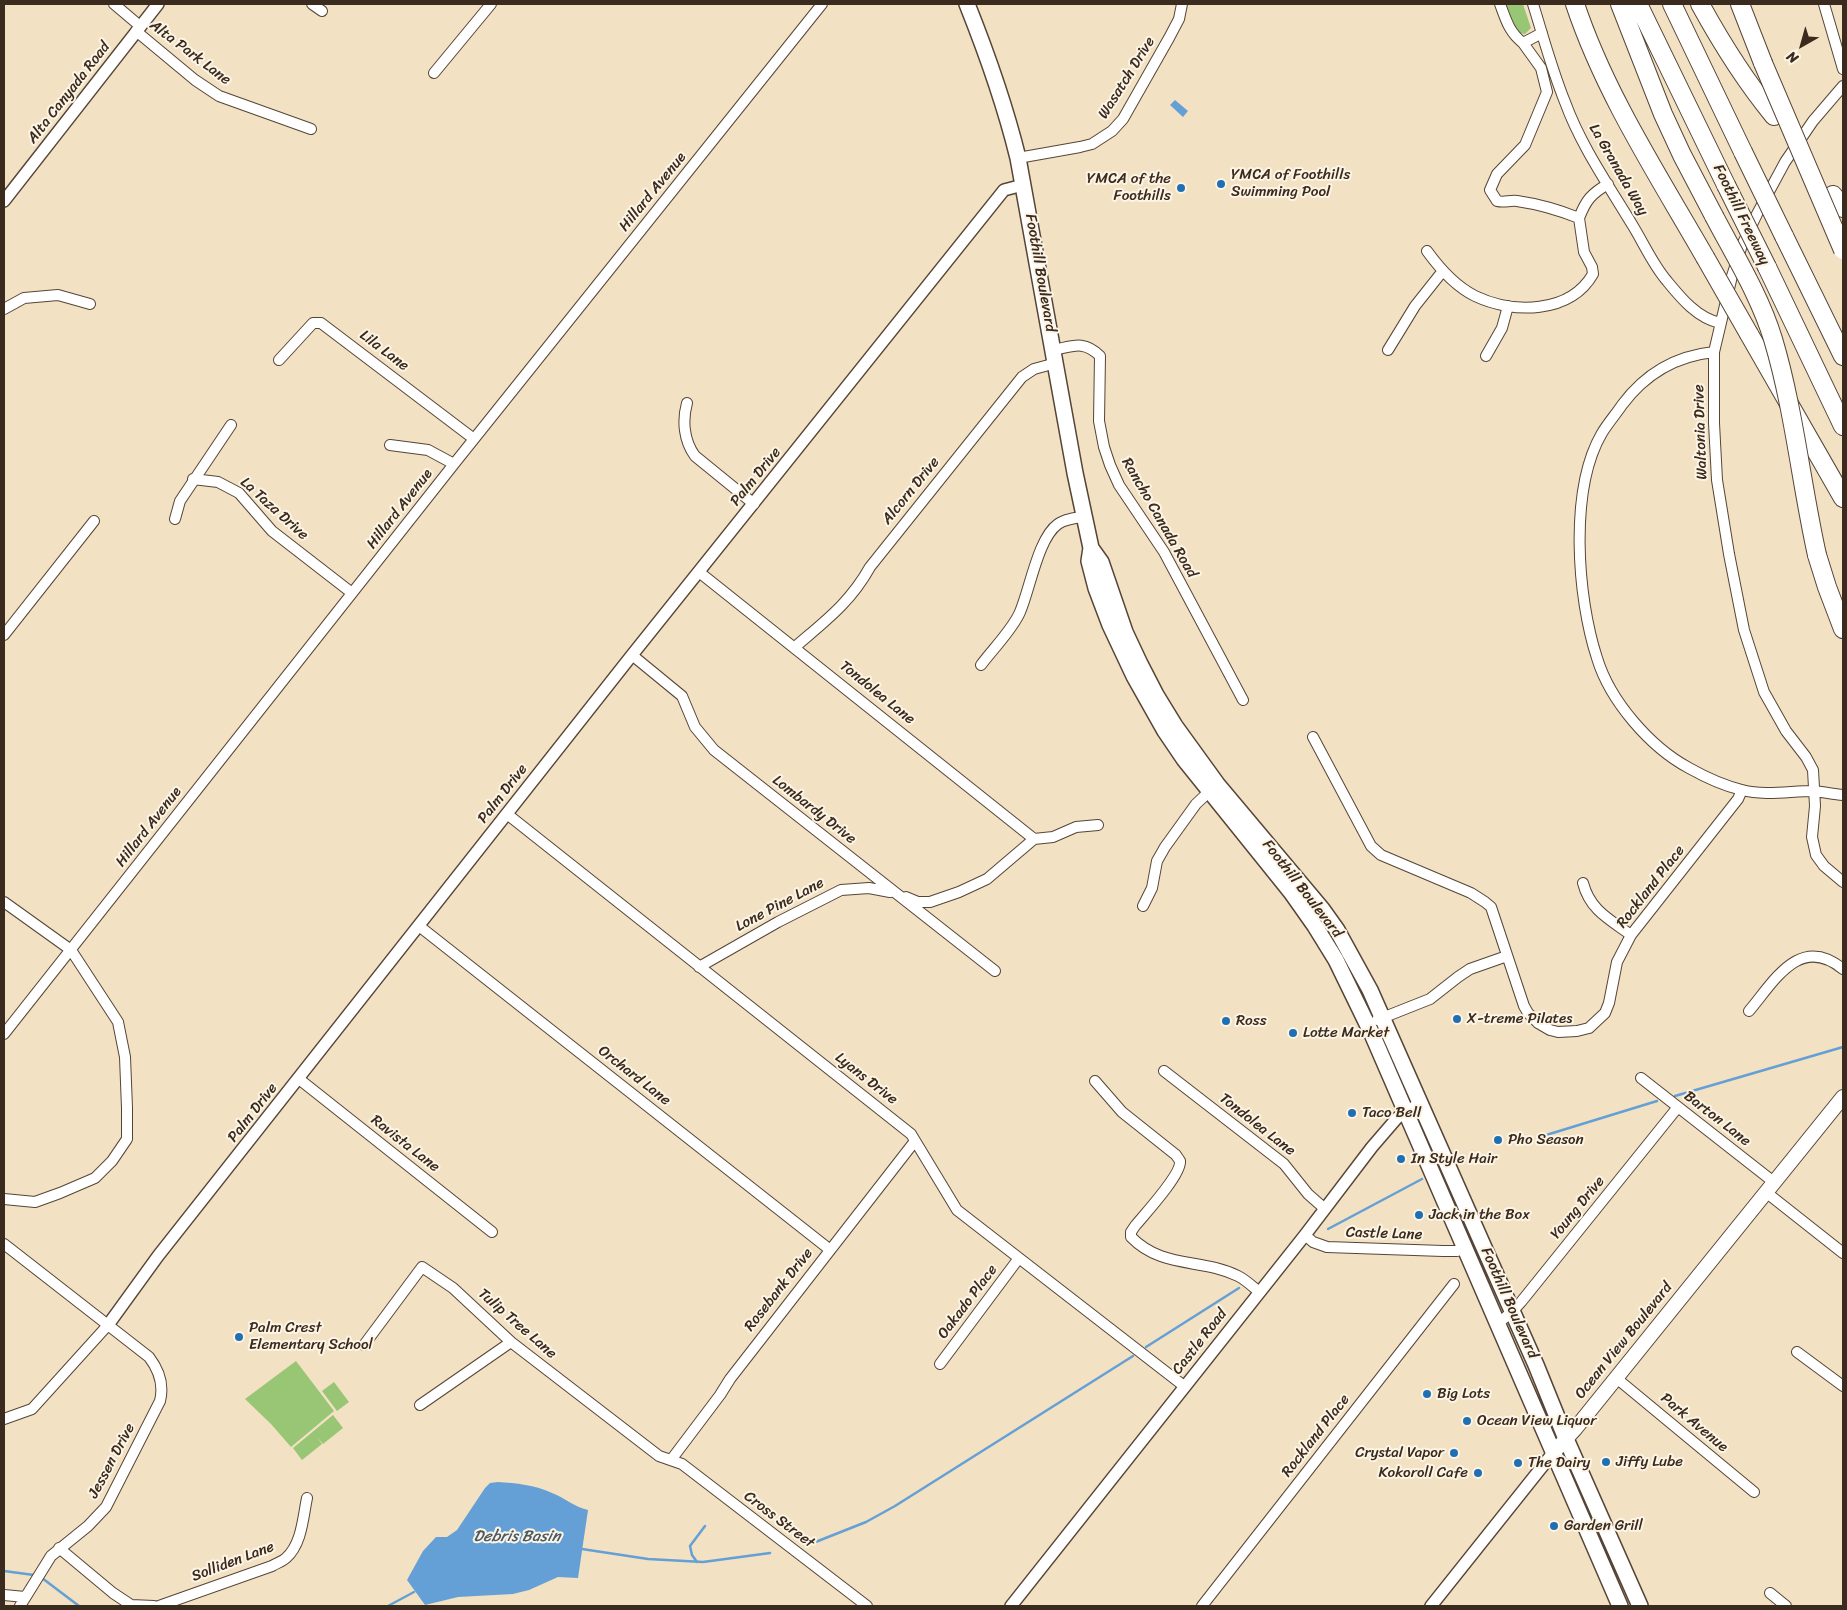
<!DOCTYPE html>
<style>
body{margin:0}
#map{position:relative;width:1847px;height:1610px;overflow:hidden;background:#f2e1c3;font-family:Sriracha,sans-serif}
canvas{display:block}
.frame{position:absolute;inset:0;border:5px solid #3b2a1e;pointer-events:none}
.north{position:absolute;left:1777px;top:20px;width:50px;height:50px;-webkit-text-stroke:4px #fcf5e5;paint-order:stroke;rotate:218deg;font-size:14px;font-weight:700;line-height:20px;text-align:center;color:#3b2a1e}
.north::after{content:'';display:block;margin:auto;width:18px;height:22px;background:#3b2a1e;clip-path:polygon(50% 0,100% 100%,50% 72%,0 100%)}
</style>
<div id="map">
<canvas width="1847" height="1610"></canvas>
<div class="frame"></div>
<div class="north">N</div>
</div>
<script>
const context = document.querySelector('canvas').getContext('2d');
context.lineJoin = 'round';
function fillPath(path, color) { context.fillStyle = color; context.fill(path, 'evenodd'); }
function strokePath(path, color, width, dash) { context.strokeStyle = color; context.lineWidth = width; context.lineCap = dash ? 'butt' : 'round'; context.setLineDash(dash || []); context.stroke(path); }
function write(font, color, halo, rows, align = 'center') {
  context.font = font + ' Sriracha,sans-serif'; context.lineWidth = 4; context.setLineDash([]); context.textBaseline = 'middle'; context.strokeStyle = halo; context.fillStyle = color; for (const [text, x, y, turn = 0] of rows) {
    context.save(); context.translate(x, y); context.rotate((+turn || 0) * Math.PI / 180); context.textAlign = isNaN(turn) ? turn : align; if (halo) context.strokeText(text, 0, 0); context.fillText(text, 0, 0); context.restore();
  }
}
const green = new Path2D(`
 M 1505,4 L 1523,4 L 1531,28 L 1525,34 C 1512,33 1509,15 1505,4 Z
 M 296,1361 L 334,1411 L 291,1447 L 271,1424 L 245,1399 Z
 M 334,1382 L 349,1402 L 337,1411 L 322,1391 Z
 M 333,1415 L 343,1428 L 323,1444 L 317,1437 L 322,1444 L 302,1460 L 293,1448 Z`);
const water = new Path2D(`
 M 1175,100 L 1188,111 L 1183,117 L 1170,105 Z
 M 498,1482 C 516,1483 535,1485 552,1493 C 565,1498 574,1507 588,1510 L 578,1578 L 558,1577 L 529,1590 L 513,1594 L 458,1597 L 425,1605 L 407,1580 L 423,1551 L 436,1537 L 447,1537 L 457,1530 L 485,1488 L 490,1483 Z`);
const stream = new Path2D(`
 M 1675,1096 L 1843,1047
 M 1543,1136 L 1657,1101
 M 1328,1229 L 1422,1179
 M 1146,1347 L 1239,1288
 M 813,1543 L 866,1522 L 895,1506 L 1133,1356
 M 582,1549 L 648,1559 L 703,1562 L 770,1553
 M 697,1562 L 692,1555 L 690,1546 L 705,1526
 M 4,1571 L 34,1575
 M 42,1578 L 79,1606
 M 388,1606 L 414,1592`);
const minor = new Path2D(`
 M 114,4 L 140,26
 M 312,4 L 322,11
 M 1500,4 C 1506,20 1509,32 1523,43 L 1542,33
 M 1533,4 C 1543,36 1552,70 1565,102 C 1581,146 1609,186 1633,226 C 1644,244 1653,265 1667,281 C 1681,298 1697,318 1720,323
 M 1824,4 L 1843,69
 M 136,31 L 195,80 L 219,96 L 311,129
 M 1523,43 L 1541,68 L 1547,92 L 1525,145 L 1497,174 L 1490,190 L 1497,201 C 1504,203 1510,200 1517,201 C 1538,204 1559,210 1579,218
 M 434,73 L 491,4
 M 1843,86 L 1813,121 L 1785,162 L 1757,214 L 1742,245 L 1732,276 L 1714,352 L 1714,423 L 1717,480 L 1729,554 L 1744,630 L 1764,692 L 1786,731 L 1806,757 L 1813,770 L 1815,806 L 1812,837 L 1816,855 L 1824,866 L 1843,882
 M 1018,158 L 1080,147 L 1092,144 L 1112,131 L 1123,119 L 1169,38 L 1179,19 L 1182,4
 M 1579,218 C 1586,200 1591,194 1608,184
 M 1427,251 C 1440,269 1455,286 1475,296 C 1513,314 1570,314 1593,274 L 1592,267 L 1584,252 L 1579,218
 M 4,309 L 24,298 L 58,295 L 90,304
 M 1054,350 C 1073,346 1084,340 1100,356 L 1099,421 L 1104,447 L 1110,465 L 1119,485 L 1164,552 L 1243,700
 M 1388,350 L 1415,306 L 1442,272
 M 1714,352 C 1675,356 1645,374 1622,405 C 1616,414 1608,423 1602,433 C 1569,489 1577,597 1597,658 C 1610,701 1650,747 1689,768 C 1705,777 1725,786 1742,790 C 1765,796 1790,791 1813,791 C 1823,792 1833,794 1843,795
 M 1486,356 L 1502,328 L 1508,306
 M 279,360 L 313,323 L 321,323 L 474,439
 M 687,403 C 682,421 684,441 695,456 L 754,504
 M 390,445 L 428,450 L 454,464
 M 193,479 L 218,482 L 239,493 L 272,531 L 352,593
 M 175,519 L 180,501 L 231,425
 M 699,572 L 1034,839
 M 4,635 L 94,521
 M 795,647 C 825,621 850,603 870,567 L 1022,377 L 1034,369 L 1056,363
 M 632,655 L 682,696 L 695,727 L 714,750 L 995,971
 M 981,665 C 992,650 1013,629 1020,612 C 1030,589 1038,538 1058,524 C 1065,519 1075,518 1084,517
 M 1313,737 L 1371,846 L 1381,855 L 1471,893 L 1485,902 L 1491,907 L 1524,1006 L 1528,1013 L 1538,1023 L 1550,1030 L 1558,1032 L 1577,1031 L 1589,1028 L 1605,1013 L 1609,1003 L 1617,962 L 1631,935 L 1738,799 L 1742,790
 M 507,814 L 911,1134 L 957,1210 L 1184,1386
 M 1583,883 C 1590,910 1609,919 1631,935
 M 906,897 L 918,902 L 930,902 L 959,892 L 987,879 L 1034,839 L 1053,837 L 1076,827 L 1098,825
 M 4,902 L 71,950 L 118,1022 L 125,1057 L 127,1108 L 127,1139 L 112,1161 L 95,1178 L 60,1193 L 35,1202 L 4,1199
 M 1143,906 L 1152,888 L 1157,861 L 1165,847 L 1196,804 L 1213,788
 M 419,926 L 829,1249
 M 699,967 L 778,922 L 841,890 L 869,888 L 890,892
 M 1749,1011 C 1775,980 1800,934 1843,969
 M 1377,1020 L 1430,999 L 1458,977 L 1470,969 L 1507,956
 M 4,1034 L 454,464 L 822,4
 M 1164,1071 L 1284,1164 L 1308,1194 L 1325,1209
 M 1641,1078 L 1775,1183
 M 299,1079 L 492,1232
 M 1095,1081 L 1122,1112 L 1176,1155 C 1177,1157 1179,1159 1180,1161 C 1182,1174 1144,1215 1135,1226 L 1131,1232 L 1131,1237 C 1162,1269 1202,1258 1238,1276 C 1246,1280 1252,1286 1259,1292
 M 1767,1193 L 1843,1253
 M 1305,1235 L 1313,1242 L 1327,1247 L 1443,1251 L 1457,1251 L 1465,1248
 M 4,1244 L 149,1357 C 159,1370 164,1385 160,1401 L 106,1507 L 88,1526 L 51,1556 L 20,1606
 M 1497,1324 L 1512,1312 L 1521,1302 L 1678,1107
 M 364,1345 L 422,1267 L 453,1288 L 511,1342 L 659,1456 L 682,1464 L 867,1606
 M 1797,1352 L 1843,1386
 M 940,1364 L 1019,1258
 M 1615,1377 L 1754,1492
 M 420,1405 L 511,1342
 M 4,1419 L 32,1409 L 108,1325
 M 671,1460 L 720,1395 L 730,1379 L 915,1141
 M 59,1548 L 113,1593 L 131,1605 L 154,1606
 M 1770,1593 L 1786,1606
 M 4,1595 L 25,1597
 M 159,1606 L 272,1566 C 277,1563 283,1561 286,1558 C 302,1544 303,1517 307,1498
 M 1202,1606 L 1454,1284`);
const tertiary = new Path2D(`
 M 4,201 L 158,4
 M 108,1325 L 158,1256 L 632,655 L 1004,190 L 1023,185
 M 1011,1606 L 1305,1235 L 1372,1147 L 1397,1118 L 1420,1103
 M 1431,1606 L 1553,1453`);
const secondary = new Path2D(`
 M 1553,1453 L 1575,1429 L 1843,1097`);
const primary = new Path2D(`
 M 967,4 C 987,54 1005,105 1018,158 L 1075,473 L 1091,548 L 1089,561 L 1096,588 L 1110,625 L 1134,676 L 1165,731 L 1184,759 L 1291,892 L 1315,926 L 1336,960 L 1372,1034 L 1620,1606
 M 1091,548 L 1101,562 L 1125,632 L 1140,664 L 1156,695 L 1175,726 L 1217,784 L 1322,909 L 1337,930 L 1370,990 L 1536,1365 L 1566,1439 L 1640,1606`);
const motorway = new Path2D(`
 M 1575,4 C 1605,94 1658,175 1705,257
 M 1620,4 L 1663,114 L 1682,155 L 1714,216
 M 1638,4 L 1726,185
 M 1672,4 L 1743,152
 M 1700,4 C 1722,44 1745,81 1774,116
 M 1740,4 L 1763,63
 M 1833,195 L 1843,208
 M 1784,236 L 1843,356
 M 1767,267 L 1843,426
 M 1749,334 L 1843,498
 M 1817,555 L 1827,587 L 1843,629`);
const motorwayBridge = new Path2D(`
 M 1763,63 L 1843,250
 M 1743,152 L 1784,236
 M 1726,185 L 1767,267
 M 1714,216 C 1735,256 1760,296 1773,339 C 1794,409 1801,483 1817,555
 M 1705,257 L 1749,334`);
const markers = [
 [1221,184,5,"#1f6fb2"],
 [1181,188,5,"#1f6fb2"],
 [1457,1019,5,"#1f6fb2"],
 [1226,1021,5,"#1f6fb2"],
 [1293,1033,5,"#1f6fb2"],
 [1352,1113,5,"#1f6fb2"],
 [1498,1140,5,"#1f6fb2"],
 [1401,1159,5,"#1f6fb2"],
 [1419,1215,5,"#1f6fb2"],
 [239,1337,5,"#1f6fb2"],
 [1427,1394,5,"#1f6fb2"],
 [1467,1421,5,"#1f6fb2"],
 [1454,1453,5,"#1f6fb2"],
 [1606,1462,5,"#1f6fb2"],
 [1518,1463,5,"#1f6fb2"],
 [1478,1473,5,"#1f6fb2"],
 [1554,1526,5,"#1f6fb2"]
];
const streetNames = [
 ["Alta Park Lane",190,53,37],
 ["Wasatch Drive",1127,78,-58],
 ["Alta Canyada Road",69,93,-52],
 ["La Granada Way",1618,170,60],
 ["Hillard Avenue",653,192,-51],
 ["Foothill Freeway",1741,215,64],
 ["Foothill Boulevard",1040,273,80],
 ["Lila Lane",384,351,37],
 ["Waltonia Drive",1701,432,-92],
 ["Palm Drive",756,477,-51],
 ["Alcorn Drive",911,491,-51],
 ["La Taza Drive",274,509,42],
 ["Hillard Avenue",400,509,-52],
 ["Rancho Canada Road",1159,518,60],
 ["Tondolea Lane",877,693,39],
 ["Palm Drive",503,794,-52],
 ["Lombardy Drive",814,810,38],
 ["Hillard Avenue",149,827,-52],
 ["Rockland Place",1651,887,-52],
 ["Foothill Boulevard",1302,889,52],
 ["Lone Pine Lane",780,905,-28],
 ["Orchard Lane",634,1076,38],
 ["Lyans Drive",866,1079,38],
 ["Palm Drive",253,1113,-52],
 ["Barton Lane",1717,1119,38],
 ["Tondolea Lane",1257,1125,38],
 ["Ravista Lane",405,1144,38],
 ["Young Drive",1578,1208,-51],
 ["Castle Lane",1384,1234,2],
 ["Rosebank Drive",779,1290,-52],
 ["Oakado Place",968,1302,-53],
 ["Foothill Boulevard",1509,1303,66],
 ["Tulip Tree Lane",517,1324,41],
 ["Ocean View Boulevard",1624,1341,-51],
 ["Castle Road",1200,1342,-52],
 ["Park Avenue",1694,1423,40],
 ["Rockland Place",1316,1436,-52],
 ["Jessen Drive",112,1461,-62],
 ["Cross Street",779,1520,37],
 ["Solliden Lane",233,1562,-21]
];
const poiNames = [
 ["YMCA of Foothills",1231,175],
 ["Swimming Pool",1231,192],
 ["YMCA of the",1171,179,"right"],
 ["Foothills",1171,196,"right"],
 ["X-treme Pilates",1467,1019],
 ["Ross",1236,1021],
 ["Lotte Market",1303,1033],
 ["Taco Bell",1362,1113],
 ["Pho Season",1508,1140],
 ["In Style Hair",1411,1159],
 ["Jack in the Box",1429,1215],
 ["Palm Crest",249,1328],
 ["Elementary School",249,1345],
 ["Big Lots",1437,1394],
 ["Ocean View Liquor",1477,1421],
 ["Crystal Vapor",1444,1453,"right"],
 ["Jiffy Lube",1616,1462],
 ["The Dairy",1528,1463],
 ["Kokoroll Cafe",1468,1473,"right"],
 ["Garden Grill",1564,1526]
];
const waterNames = [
 ["Debris Basin",517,1537]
];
fillPath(green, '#98c675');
fillPath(water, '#64a0d5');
strokePath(stream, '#64a0d5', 2.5);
strokePath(minor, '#564537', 12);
strokePath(tertiary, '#564537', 14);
strokePath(secondary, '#564537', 16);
strokePath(primary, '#564537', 18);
strokePath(motorway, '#564537', 20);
strokePath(minor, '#fff', 10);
strokePath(tertiary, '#fff', 11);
strokePath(secondary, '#fff', 14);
strokePath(primary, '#fff', 15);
strokePath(motorway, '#fff', 18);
strokePath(motorwayBridge, '#564537', 20, []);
strokePath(motorwayBridge, '#fff', 18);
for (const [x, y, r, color] of markers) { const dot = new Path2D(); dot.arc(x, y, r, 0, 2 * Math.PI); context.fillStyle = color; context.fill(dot); strokePath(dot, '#fcf5e5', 2); }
write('15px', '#3b2a1e', '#fcf5e5', streetNames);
write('15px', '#3b2a1e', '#fcf5e5', poiNames, 'left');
write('italic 16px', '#4b5967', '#fcf5e5', waterNames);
</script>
